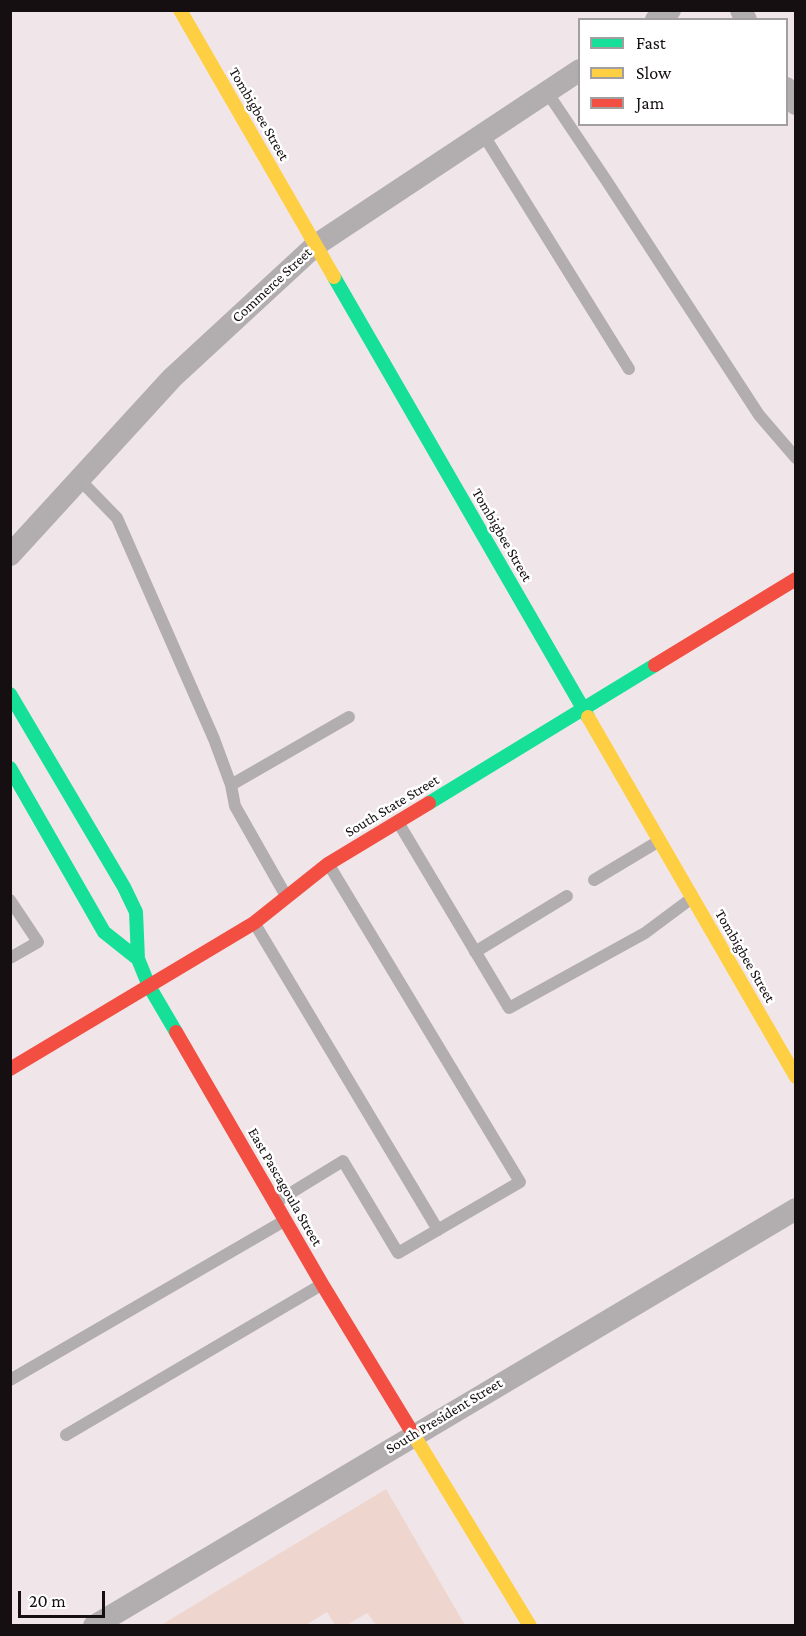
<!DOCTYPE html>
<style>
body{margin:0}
#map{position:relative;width:806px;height:1636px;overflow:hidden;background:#f0e6e9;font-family:"Crimson Pro",serif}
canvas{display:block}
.frame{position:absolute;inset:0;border:12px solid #150f11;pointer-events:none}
.legend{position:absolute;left:578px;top:18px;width:210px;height:108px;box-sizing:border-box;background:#fff;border:2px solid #a19fa0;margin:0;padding:8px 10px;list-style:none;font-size:18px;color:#150f11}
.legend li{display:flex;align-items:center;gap:12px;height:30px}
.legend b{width:30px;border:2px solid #a19fa0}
.scale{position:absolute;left:18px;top:1591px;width:87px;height:27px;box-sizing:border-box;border:3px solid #150f11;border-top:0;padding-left:8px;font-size:18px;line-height:21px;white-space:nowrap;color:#150f11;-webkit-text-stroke:4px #fff;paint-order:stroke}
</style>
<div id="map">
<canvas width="806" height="1636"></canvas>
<div class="frame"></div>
<ul class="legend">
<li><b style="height:8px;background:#16e098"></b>Fast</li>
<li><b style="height:8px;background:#ffcf43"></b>Slow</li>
<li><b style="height:8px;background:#f24e42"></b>Jam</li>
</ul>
<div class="scale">20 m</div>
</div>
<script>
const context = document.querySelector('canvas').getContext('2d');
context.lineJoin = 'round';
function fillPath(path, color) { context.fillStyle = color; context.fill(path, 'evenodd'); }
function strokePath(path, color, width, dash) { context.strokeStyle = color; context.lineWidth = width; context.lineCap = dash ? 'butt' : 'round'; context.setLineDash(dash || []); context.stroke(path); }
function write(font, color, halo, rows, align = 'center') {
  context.font = font + ' "Crimson Pro",serif'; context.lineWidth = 5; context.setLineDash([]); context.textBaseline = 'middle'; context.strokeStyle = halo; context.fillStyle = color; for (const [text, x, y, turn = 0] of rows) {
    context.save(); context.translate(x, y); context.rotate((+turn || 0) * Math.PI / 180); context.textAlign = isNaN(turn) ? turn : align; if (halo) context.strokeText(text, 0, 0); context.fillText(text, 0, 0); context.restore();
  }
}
const green = new Path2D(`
 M 386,1489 L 465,1625 L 376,1625 L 367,1613 L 347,1625 L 335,1625 L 327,1612 L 306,1625 L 161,1625 Z`);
const lane = new Path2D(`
 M 547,92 L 606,180 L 759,415 L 796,458
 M 483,134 L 629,369
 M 79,479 L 117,518 L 214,739 L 231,785
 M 398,822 L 509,1008 L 645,933 L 692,898
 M 594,880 L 659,841
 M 286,896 L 235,806 L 231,785 L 349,717
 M 10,900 L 38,942 L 10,958
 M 255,924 L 438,1230
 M 475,952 L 567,896
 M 276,1202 L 343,1161 L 398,1253 L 520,1182 L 329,865
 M 10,1380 L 284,1221
 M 66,1435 L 321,1285`);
const street = new Path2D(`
 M 741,10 L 746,20
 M 656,20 L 670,10
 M 786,88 L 796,104
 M 10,555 L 172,378 L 316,245 L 580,70
 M 94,1626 L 796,1209`);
const fast = new Path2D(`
 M 334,277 L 588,717
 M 10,694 L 124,887 L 136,912 L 138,959
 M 10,768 L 104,932 L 138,959 L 149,986 L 176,1032
 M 429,803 L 655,665`);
const slow = new Path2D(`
 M 180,10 L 334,277
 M 588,717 L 796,1077
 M 412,1432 L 530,1626`);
const jam = new Path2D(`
 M 655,665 L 796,579
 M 176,1032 L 322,1284 L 412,1432
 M 10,1069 L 254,923 L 328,864 L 429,803`);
const streetNames = [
 ["Tombigbee Street",259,114,60],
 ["Commerce Street",272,285,-43],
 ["Tombigbee Street",502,535,60],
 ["South State Street",392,806,-31],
 ["Tombigbee Street",745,956,60],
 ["East Pascagoula Street",285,1187,60],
 ["South President Street",444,1416,-31]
];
fillPath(green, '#eed6ce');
strokePath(lane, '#b2aeaf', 12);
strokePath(street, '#b2aeaf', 22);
strokePath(fast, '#16e098', 14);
strokePath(slow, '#ffcf43', 14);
strokePath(jam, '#f24e42', 14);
write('15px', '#150f11', '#fff', streetNames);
</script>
